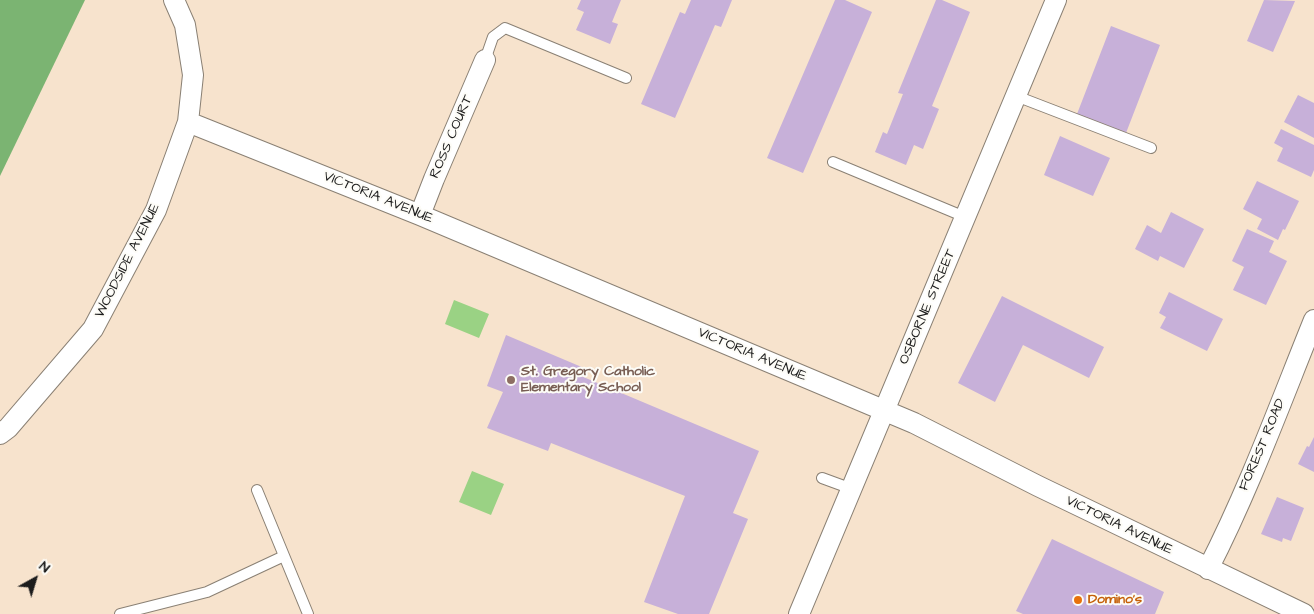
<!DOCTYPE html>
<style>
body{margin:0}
#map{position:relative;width:1314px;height:614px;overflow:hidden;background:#f7e3cd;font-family:"Architects Daughter",sans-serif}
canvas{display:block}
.north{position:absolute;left:10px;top:554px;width:50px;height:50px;-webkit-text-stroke:4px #fdfcf7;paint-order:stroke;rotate:39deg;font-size:14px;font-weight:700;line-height:20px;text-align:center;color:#1c1c1c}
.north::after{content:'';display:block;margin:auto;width:18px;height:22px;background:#1c1c1c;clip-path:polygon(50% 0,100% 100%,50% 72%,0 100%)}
</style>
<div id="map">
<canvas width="1314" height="614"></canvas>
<div class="north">N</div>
</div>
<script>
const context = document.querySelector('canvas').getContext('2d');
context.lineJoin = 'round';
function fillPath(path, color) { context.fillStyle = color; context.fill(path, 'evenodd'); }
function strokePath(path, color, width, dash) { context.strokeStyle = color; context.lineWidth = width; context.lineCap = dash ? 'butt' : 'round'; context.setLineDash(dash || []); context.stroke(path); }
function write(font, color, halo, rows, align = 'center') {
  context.font = font + ' "Architects Daughter",sans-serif'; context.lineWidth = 4; context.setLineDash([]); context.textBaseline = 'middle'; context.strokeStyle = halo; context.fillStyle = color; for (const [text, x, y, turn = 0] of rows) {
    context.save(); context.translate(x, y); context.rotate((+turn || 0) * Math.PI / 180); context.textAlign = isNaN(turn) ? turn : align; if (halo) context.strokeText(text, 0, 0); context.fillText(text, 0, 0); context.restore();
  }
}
const green = new Path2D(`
 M 454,300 L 489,314 L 479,338 L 445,324 Z
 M 472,471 L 504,484 L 491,515 L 459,502 Z`);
const forest = new Path2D(`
 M 0,0 L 85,0 L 0,176 Z`);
const building = new Path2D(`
 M 581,0 L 621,0 L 612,22 L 618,24 L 610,44 L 576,30 L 584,12 L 577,9 Z
 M 691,0 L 732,0 L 721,27 L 715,25 L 675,118 L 641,104 L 680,12 L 685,14 Z
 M 835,0 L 845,0 L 872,12 L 803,173 L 767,158 Z
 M 936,0 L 942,0 L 970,12 L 932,106 L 939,109 L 923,149 L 914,145 L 906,165 L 875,152 L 883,132 L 887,134 L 903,94 L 898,93 Z
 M 1264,0 L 1295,1 L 1273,52 L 1247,41 Z
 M 1111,26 L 1160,45 L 1126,133 L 1077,114 Z
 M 1298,95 L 1314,103 L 1314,138 L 1284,122 Z
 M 1281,129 L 1314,145 L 1314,170 L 1311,177 L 1277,161 L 1283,148 L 1274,143 Z
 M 1060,136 L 1110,158 L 1093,196 L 1044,175 Z
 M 1257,181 L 1299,201 L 1285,230 L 1283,229 L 1278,240 L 1257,229 L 1262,219 L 1243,209 Z
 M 1171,212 L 1204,229 L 1184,268 L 1160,256 L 1158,261 L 1135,249 L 1147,225 L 1161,233 Z
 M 1247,229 L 1274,241 L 1269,252 L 1287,261 L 1266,305 L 1233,290 L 1244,267 L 1232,261 Z
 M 1169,292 L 1223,319 L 1207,351 L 1160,328 L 1166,317 L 1159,313 Z
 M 1002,296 L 1104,347 L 1089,378 L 1023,345 L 995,402 L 958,383 Z
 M 506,335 L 584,368 L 581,376 L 759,451 L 733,513 L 748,519 L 709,614 L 678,614 L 644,602 L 685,496 L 551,443 L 548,451 L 487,428 L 503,392 L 487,386 Z
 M 1314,437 L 1314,472 L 1298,464 L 1307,446 L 1309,447 Z
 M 1277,497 L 1304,508 L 1291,541 L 1283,538 L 1282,542 L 1261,534 Z
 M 1052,539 L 1164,592 L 1155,614 L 1023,614 L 1016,611 Z`);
const lane = new Path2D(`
 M 485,60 L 493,37 L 505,28 L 626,78
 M 1016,96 L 1151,148
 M 833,162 L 965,217
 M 822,478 L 852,489
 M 257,490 L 308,614
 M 120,614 L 207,592 L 284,556`);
const street = new Path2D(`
 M 188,122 L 420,215 L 914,423 L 1038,486 L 1304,614
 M 420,215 L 434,179 L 485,60
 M 0,434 L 8,428 L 93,329 L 156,210 L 188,122 L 193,75 L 185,25 L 174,0
 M 1208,569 C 1249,489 1280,404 1314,320
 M 799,614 L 1056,0`);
const markers = [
 [511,380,5,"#8d6e63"],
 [1078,600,5,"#e8710a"]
];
const streetNames = [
 ["ROSS COURT",452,137,-67],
 ["VICTORIA AVENUE",378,198,22],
 ["WOODSIDE AVENUE",128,261,-63],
 ["OSBORNE STREET",928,307,-67],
 ["VICTORIA AVENUE",752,355,23],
 ["FOREST ROAD",1263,445,-67],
 ["VICTORIA AVENUE",1119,526,26]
];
const educationNames = [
 ["St. Gregory Catholic",521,372],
 ["Elementary School",521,388]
];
const foodNames = [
 ["Domino's",1088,600]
];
fillPath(green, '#9ad284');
fillPath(forest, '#7bb472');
fillPath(building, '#c7b0d9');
strokePath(lane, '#8a8074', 12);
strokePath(street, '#8a8074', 22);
strokePath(lane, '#fff', 10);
strokePath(street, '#fff', 20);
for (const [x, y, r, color] of markers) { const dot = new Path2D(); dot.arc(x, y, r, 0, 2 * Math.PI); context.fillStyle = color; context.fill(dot); strokePath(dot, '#fdfcf7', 2); }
write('14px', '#1c1c1c', '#fdfcf7', streetNames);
write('bold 14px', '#785e54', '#fdfcf7', educationNames, 'left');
write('bold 14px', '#c56008', '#fdfcf7', foodNames, 'left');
</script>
